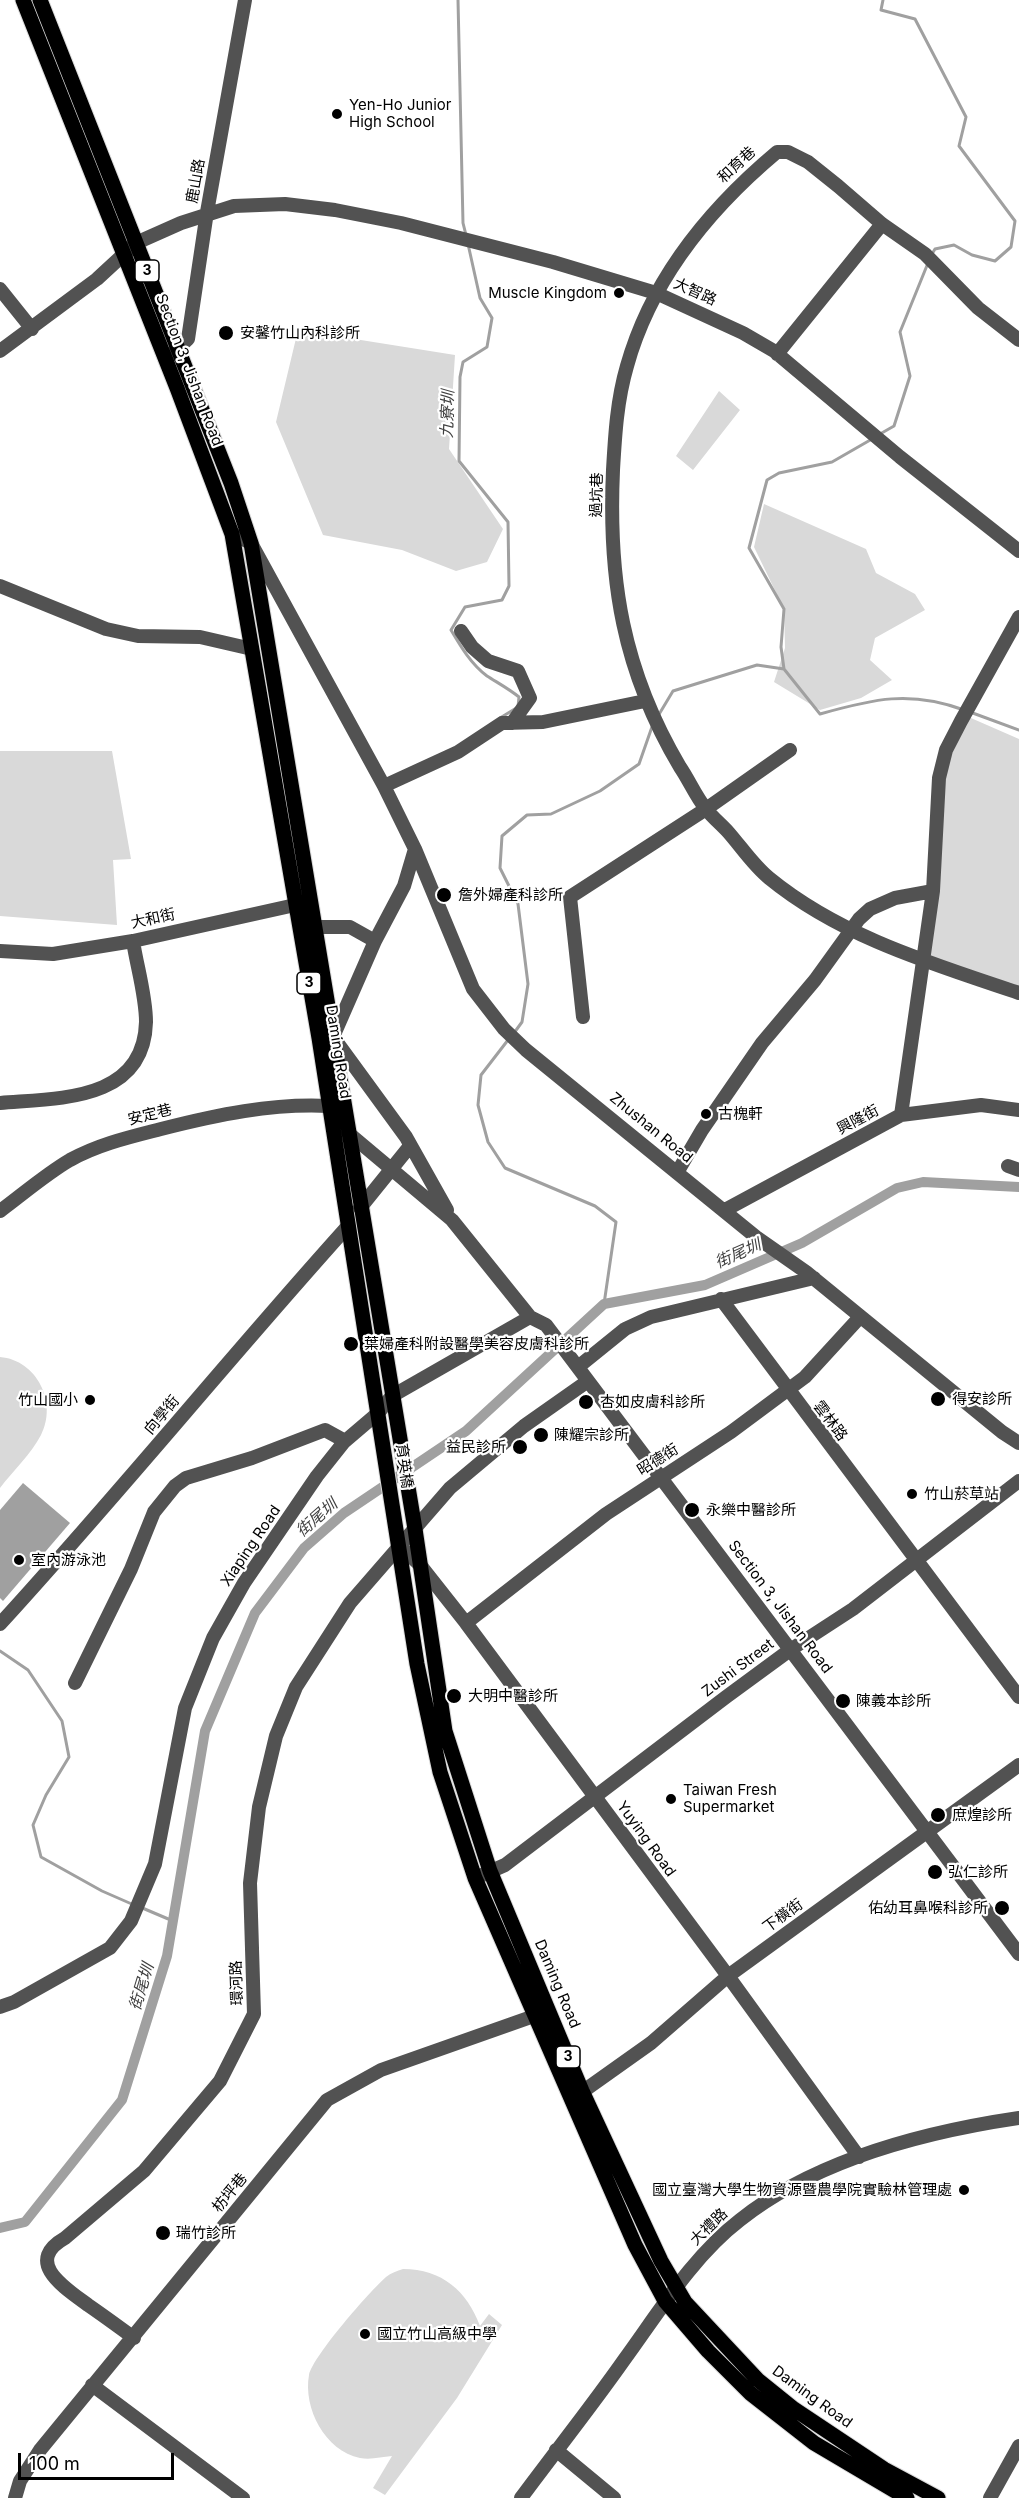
<!DOCTYPE html>
<meta charset="utf-8">
<style>
body{margin:0}
#map{position:relative;width:1019px;height:2498px;overflow:hidden;background:#fff;font-family:Inter,sans-serif}
canvas{display:block}
.scale{position:absolute;left:18px;top:2453px;width:156px;height:27px;box-sizing:border-box;border:3px solid #000;border-top:0;padding-left:8px;font-size:18px;line-height:21px;white-space:nowrap;color:#000;-webkit-text-stroke:4px #fff;paint-order:stroke}
</style>
<div id="map">
<canvas width="1019" height="2498"></canvas>
<div class="scale">100 m</div>
</div>
<script>
const context = document.querySelector('canvas').getContext('2d');
context.lineJoin = 'round';
function fillPath(path, color) { context.fillStyle = color; context.fill(path, 'evenodd'); }
function strokePath(path, color, width, dash) { context.strokeStyle = color; context.lineWidth = width; context.lineCap = dash ? 'butt' : 'round'; context.setLineDash(dash || []); context.stroke(path); }
function write(font, color, halo, rows, align = 'center') {
  context.font = font + ' Inter,"Noto Sans TC",sans-serif'; context.lineWidth = 4.5; context.setLineDash([]); context.textBaseline = 'middle'; context.strokeStyle = halo; context.fillStyle = color; for (const [text, x, y, turn = 0] of rows) {
    context.save(); context.translate(x, y); context.rotate((+turn || 0) * Math.PI / 180); context.textAlign = isNaN(turn) ? turn : align; if (halo) context.strokeText(text, 0, 0); context.fillText(text, 0, 0); context.restore();
  }
}
const green = new Path2D(`
 M 298,330 L 455,355 L 449,449 L 503,529 L 487,562 L 456,571 L 402,550 L 323,535 L 276,422 Z
 M 719,391 L 740,410 L 693,470 L 676,456 Z
 M 764,504 L 866,549 L 876,573 L 915,594 L 925,610 L 875,638 L 870,660 L 892,680 L 861,698 L 820,710 L 774,682 L 785,648 L 784,609 L 754,547 Z
 M 964,715 L 1019,739 L 1019,991 L 926,959 L 939,778 Z
 M 0,751 L 112,751 L 131,859 L 113,860 L 117,925 L 0,916 Z
 M 0,1357 C 37,1360 58,1403 41,1435 C 31,1454 13,1471 0,1488 Z
 M 403,2269 C 442,2269 467,2291 480,2326 L 489,2314 L 502,2325 L 457,2398 L 385,2495 L 373,2488 L 392,2456 C 381,2457 371,2460 360,2458 C 325,2451 303,2408 309,2375 C 313,2356 370,2291 386,2277 C 391,2273 397,2271 403,2269 Z`);
const water = new Path2D(`
 M 23,1483 L 70,1523 L 3,1601 L 0,1598 L 0,1510 Z`);
const stream = new Path2D(`
 M 458,0 L 463,223 L 466,235
 M 883,0 L 881,10 L 915,19 L 966,117 L 959,146 L 1015,221 L 1011,247 L 995,261 L 972,255 L 954,245 L 935,249 L 932,254
 M 468,244 L 480,298 L 492,318 L 487,347 L 463,362 L 460,377 L 459,461 L 508,522 L 509,586 L 502,600 L 465,607 L 451,630 C 461,647 471,664 487,676 C 498,683 509,689 519,697 L 518,707 L 500,718
 M 880,434 L 894,426 L 910,376 L 900,332 L 928,263
 M 784,669 L 781,647 L 784,609 L 749,548 L 767,480 L 779,473 L 832,462 L 872,439
 M 970,712 L 1019,730
 M 658,716 L 673,691 L 757,665 L 784,669 L 820,714 C 873,699 910,690 964,710
 M 514,1033 L 522,1022 L 528,984 L 518,904 L 500,868 L 502,836 L 527,815 L 551,814 L 600,791 L 639,764 L 653,724
 M 508,1040 L 481,1075 L 478,1105 L 488,1142 L 505,1168 L 595,1206 L 616,1222 L 604,1304
 M 0,1651 L 28,1670 L 62,1721 L 69,1757 L 46,1795 L 33,1825 L 41,1857 L 102,1891 L 134,1905
 M 140,1907 L 173,1921`);
const canal = new Path2D(`
 M 0,2228 L 25,2222 L 122,2100 L 167,1956 L 205,1731 L 255,1613 L 304,1548 L 344,1513 L 466,1431 L 604,1304 L 705,1285 L 802,1243 L 897,1188 L 923,1182 L 1019,1187`);
const minor = new Path2D(`
 M 0,289 L 32,329
 M 1019,340 L 978,308 L 925,254 L 882,224 L 838,186 L 808,162 L 788,152 L 777,152 C 709,209 651,280 627,366 C 617,400 615,435 613,470 C 608,580 623,671 680,767 C 689,780 696,797 706,809 C 713,818 722,825 729,833 C 742,848 754,866 769,878 C 841,937 933,964 1019,993
 M 0,351 L 97,279 L 136,243 L 181,223 L 234,206 L 285,204 L 335,210 L 401,223 L 553,262 L 656,293 L 743,333 L 774,351 L 900,457 L 1019,551
 M 777,354 L 882,224
 M 170,356 L 188,339 L 207,212 L 245,0
 M 232,534 L 251,543 L 384,786 L 415,849 L 404,886 L 375,941 L 333,1037
 M 0,586 L 106,629 L 138,636 L 200,637 L 252,649
 M 461,631 L 472,647 L 488,661 L 518,671 L 530,698 L 512,723
 M 384,786 L 458,752 L 502,723 L 543,722 L 645,701
 M 415,849 L 473,989 L 504,1029 L 526,1050 L 756,1237 L 806,1272 L 1002,1432 L 1019,1443
 M 315,927 L 350,927 L 375,941
 M 0,951 L 53,954 L 133,941 L 304,903
 M 583,1017 L 570,897 L 706,809 L 790,750
 M 333,1037 L 406,1137 L 447,1210
 M 0,1103 C 57,1098 144,1102 146,1022 C 146,996 137,967 133,941
 M 901,1115 L 933,891 L 939,778 L 946,750 L 961,721 L 1019,617
 M 346,1131 L 452,1220 L 530,1317 L 546,1325 L 1019,1954
 M 1008,1166 L 1019,1170
 M 678,1171 L 702,1130 L 762,1043 L 815,980 L 859,919 L 870,909 L 895,898 L 933,891
 M 360,1208 L 410,1146
 M 725,1210 L 901,1115 L 981,1105 L 1019,1110
 M 0,1211 C 23,1194 46,1174 70,1160 C 99,1144 130,1137 161,1129 C 216,1115 272,1103 329,1106 L 335,1115
 M 721,1299 L 1019,1697
 M 578,1367 L 625,1329 L 651,1317 L 814,1278
 M 400,1546 L 421,1566 L 466,1623 L 728,1976 L 859,2157
 M 466,1623 L 606,1514 L 731,1432 L 805,1377 L 860,1317
 M 0,1624 C 119,1494 230,1357 348,1226
 M 75,1683 L 131,1569 L 154,1512 L 175,1486 L 186,1478 L 252,1458 L 325,1430 L 345,1441
 M 480,1876 L 505,1865 L 726,1697 L 790,1650 L 853,1609 L 1019,1481
 M 0,2007 L 14,2002 L 110,1948 L 131,1921 L 155,1864 L 185,1708 L 213,1638 L 244,1583 L 317,1476 L 344,1442 L 378,1413 L 392,1396 L 530,1317
 M 575,2097 L 651,2043 L 728,1976 L 1019,1765
 M 134,2338 C 119,2327 104,2316 88,2305 C 65,2288 23,2262 65,2238 L 144,2171 L 220,2081 L 254,2014 L 250,1883 L 259,1807 L 276,1736 L 296,1687 L 350,1603 L 450,1488 L 524,1426 L 588,1381
 M 92,2385 L 243,2498
 M 556,2450 L 614,2498
 M 15,2498 L 20,2481 L 40,2450 L 327,2100 L 381,2070 L 534,2016 L 543,2011
 M 521,2498 C 555,2452 591,2407 624,2360 C 659,2312 693,2256 740,2220 C 817,2159 924,2132 1019,2118
 M 990,2498 L 1019,2446`);
const major = new Path2D(`
 M 23,0 L 177,388 L 232,534 L 319,1038 L 417,1664 L 440,1772 L 475,1878 L 635,2245 L 665,2301 L 708,2351 L 750,2393 L 814,2443 L 907,2498
 M 40,0 L 231,483 L 251,543 L 415,1529 L 445,1731 L 490,1871 L 582,2091 L 661,2261 L 685,2302 L 758,2380 L 794,2409 L 884,2469 L 938,2498`);
const markers = [
 [337,114,6,"#000"],
 [619,293,6,"#000"],
 [226,333,8,"#000"],
 [444,895,8,"#000"],
 [706,1114,6,"#000"],
 [351,1344,8,"#000"],
 [938,1399,8,"#000"],
 [90,1400,6,"#000"],
 [586,1402,8,"#000"],
 [541,1435,8,"#000"],
 [520,1447,8,"#000"],
 [912,1494,6,"#000"],
 [692,1510,8,"#000"],
 [19,1560,6,"#000"],
 [454,1696,8,"#000"],
 [843,1701,8,"#000"],
 [671,1799,6,"#000"],
 [938,1815,8,"#000"],
 [935,1872,8,"#000"],
 [1002,1908,8,"#000"],
 [964,2190,6,"#000"],
 [163,2233,8,"#000"],
 [365,2334,6,"#000"]
];
const shields = [
 [147,271,24],
 [309,983,24],
 [568,2057,24]
];
const shieldNames = [
 ["3",147,271],
 ["3",309,983],
 ["3",568,2057]
];
const poiNames = [
 ["Yen-Ho Junior",349,105],
 ["High School",349,122],
 ["Muscle Kingdom",607,293,"right"],
 ["安馨竹山內科診所",240,333],
 ["詹外婦產科診所",458,895],
 ["古槐軒",718,1114],
 ["葉婦產科附設醫學美容皮膚科診所",364,1344],
 ["得安診所",952,1399],
 ["竹山國小",78,1400,"right"],
 ["杏如皮膚科診所",600,1402],
 ["陳耀宗診所",554,1435],
 ["益民診所",506,1447,"right"],
 ["竹山菸草站",924,1494],
 ["永樂中醫診所",706,1510],
 ["室內游泳池",31,1560],
 ["大明中醫診所",468,1696],
 ["陳義本診所",856,1701],
 ["Taiwan Fresh",683,1790],
 ["Supermarket",683,1807],
 ["庶煌診所",952,1815],
 ["弘仁診所",948,1872],
 ["佑幼耳鼻喉科診所",988,1908,"right"],
 ["國立臺灣大學生物資源暨農學院實驗林管理處",952,2190,"right"],
 ["瑞竹診所",176,2233],
 ["國立竹山高級中學",377,2334]
];
const streetNames = [
 ["和育巷",737,165,-43],
 ["鹿山路",196,181,-80],
 ["大智路",695,292,24],
 ["Section 3, Jishan Road",189,370,69],
 ["過坑巷",597,495,-89],
 ["大和街",153,919,-12],
 ["Daming Road",338,1052,81],
 ["安定巷",150,1115,-14],
 ["興隆街",858,1120,-28],
 ["Zhushan Road",651,1128,39],
 ["向學街",162,1415,-50],
 ["雲林路",830,1421,53],
 ["昭德街",658,1460,-32],
 ["育英橋",404,1466,82],
 ["Xiaping Road",251,1546,-56],
 ["Section 3, Jishan Road",780,1607,53],
 ["Zushi Street",738,1668,-37],
 ["Yuying Road",646,1839,54],
 ["下橫街",783,1916,-36],
 ["環河路",237,1983,-92],
 ["Daming Road",557,1984,67],
 ["枋坪巷",230,2193,-51],
 ["大禮路",709,2227,-44],
 ["Daming Road",812,2397,36]
];
const waterNames = [
 ["九寮圳",448,414,-88],
 ["街尾圳",738,1254,-24],
 ["街尾圳",317,1518,-41],
 ["街尾圳",142,1987,-73]
];
fillPath(green, '#d9d9d9');
fillPath(water, '#a0a0a0');
strokePath(stream, '#a0a0a0', 3);
strokePath(canal, '#a0a0a0', 10);
strokePath(major, '#dbdbdb', 17);
strokePath(minor, '#525252', 14);
strokePath(major, '#000', 15);
for (const [x, y, r, color] of markers) { const dot = new Path2D(); dot.arc(x, y, r, 0, 2 * Math.PI); context.fillStyle = color; context.fill(dot); strokePath(dot, '#fff', 2); }
for (const [x, y, w] of shields) { const box = new Path2D(); box.roundRect(x - w / 2, y - 11, w, 22, 4.5); context.fillStyle = '#fff'; context.fill(box); strokePath(box, '#000', 1.5); }
write('bold 14px', '#000', null, shieldNames);
write('15px', '#000', '#fff', poiNames, 'left');
write('15px', '#000', '#fff', streetNames);
write('italic 16px', '#414141', '#fff', waterNames);
</script>
